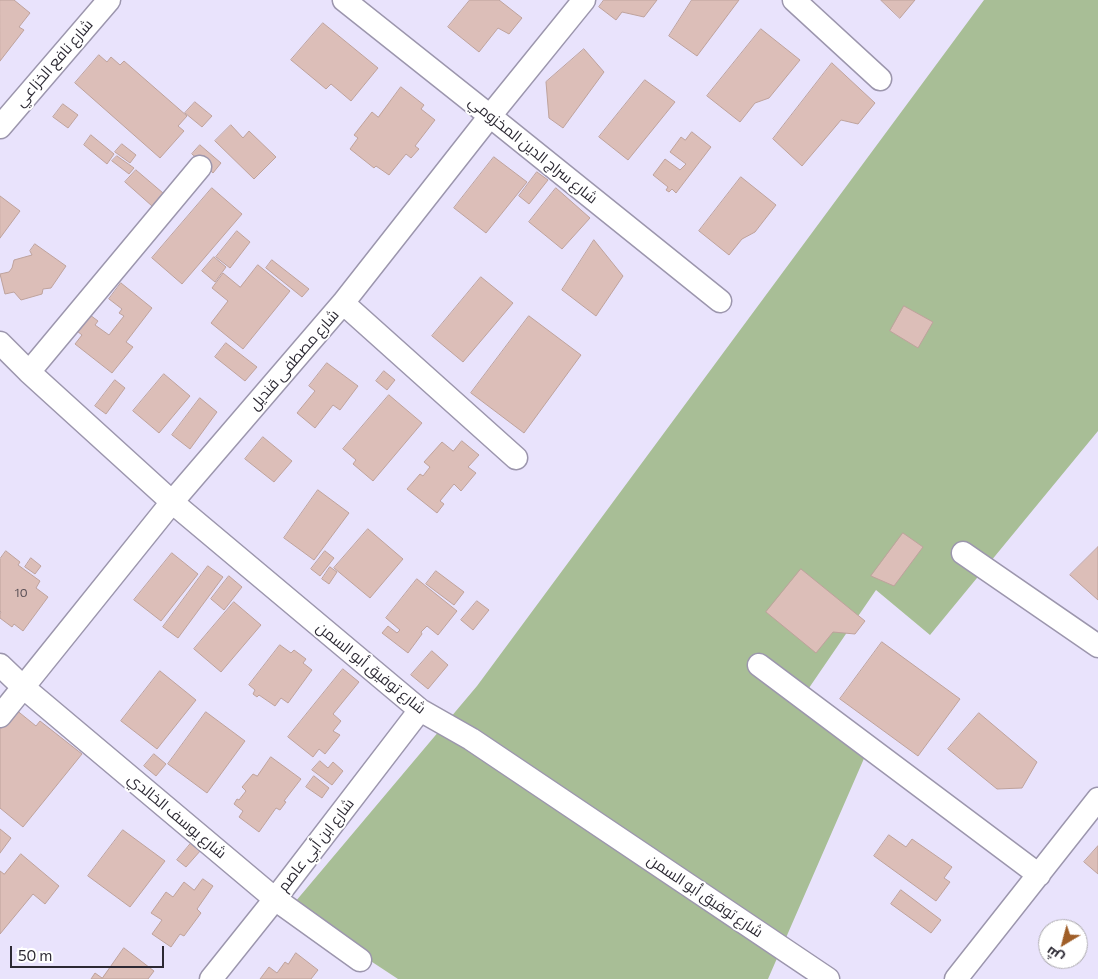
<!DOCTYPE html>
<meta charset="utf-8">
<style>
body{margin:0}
#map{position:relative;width:1098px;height:979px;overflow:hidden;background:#e9e3fc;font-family:Commissioner,Cairo,sans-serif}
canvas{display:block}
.north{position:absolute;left:1038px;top:919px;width:50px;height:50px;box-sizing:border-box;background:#fff;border:1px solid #aba9ad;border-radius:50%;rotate:217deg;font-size:14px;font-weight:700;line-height:20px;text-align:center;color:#2c2933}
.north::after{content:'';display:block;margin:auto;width:18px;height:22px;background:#9f5e28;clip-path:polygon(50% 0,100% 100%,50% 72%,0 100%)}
.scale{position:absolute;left:10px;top:946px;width:154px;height:22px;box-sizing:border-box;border:2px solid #2c2933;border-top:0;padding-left:6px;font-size:15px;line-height:18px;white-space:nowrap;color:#2c2933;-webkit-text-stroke:4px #fff;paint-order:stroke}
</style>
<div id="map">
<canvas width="1098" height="979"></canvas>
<div class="north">ش</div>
<div class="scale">50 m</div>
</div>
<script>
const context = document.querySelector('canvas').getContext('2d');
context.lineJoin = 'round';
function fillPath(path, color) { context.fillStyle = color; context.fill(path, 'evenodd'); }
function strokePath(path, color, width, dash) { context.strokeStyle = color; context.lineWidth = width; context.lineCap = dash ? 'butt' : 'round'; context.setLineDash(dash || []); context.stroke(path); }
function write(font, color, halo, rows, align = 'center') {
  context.font = font + ' Commissioner,Cairo,sans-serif'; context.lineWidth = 4; context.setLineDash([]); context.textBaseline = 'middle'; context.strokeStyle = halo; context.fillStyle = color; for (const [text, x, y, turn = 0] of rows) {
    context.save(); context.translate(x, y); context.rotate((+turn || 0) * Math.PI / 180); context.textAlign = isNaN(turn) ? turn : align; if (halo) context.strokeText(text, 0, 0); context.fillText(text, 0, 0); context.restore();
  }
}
const green = new Path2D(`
 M 984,0 L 1098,0 L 1098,431 L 930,635 L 876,590 L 798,704 L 869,747 L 768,979 L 398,979 L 290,908 L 477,686 Z`);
const building = new Path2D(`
 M 0,0 L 14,0 L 30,13 L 19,27 L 24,30 L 0,61 Z
 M 470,0 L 499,0 L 522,18 L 509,34 L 498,28 L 479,52 L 448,27 Z
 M 604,0 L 657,0 L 644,17 L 622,12 L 616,20 L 599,7 Z
 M 692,0 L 739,0 L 697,56 L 669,36 Z
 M 881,0 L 915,0 L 900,18 Z
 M 323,23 L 378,68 L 351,101 L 331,84 L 326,89 L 291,60 Z
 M 761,29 L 800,60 L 769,98 L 755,103 L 740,122 L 707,96 Z
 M 584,49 L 604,72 L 563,128 L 549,118 L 546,82 Z
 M 99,55 L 107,62 L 111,57 L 120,65 L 124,61 L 187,116 L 178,126 L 184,131 L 160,158 L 75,83 Z
 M 832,63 L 875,103 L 858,124 L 841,120 L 802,166 L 773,139 Z
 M 645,80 L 675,102 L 628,160 L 599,137 Z
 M 401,87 L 424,105 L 421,109 L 435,120 L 415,146 L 419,149 L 411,158 L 406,154 L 389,175 L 376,166 L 374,168 L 350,149 L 358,138 L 354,135 L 372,112 L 378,117 Z
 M 195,102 L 212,116 L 202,127 L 185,113 Z
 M 63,104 L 78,115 L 68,128 L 53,117 Z
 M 231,125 L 243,138 L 249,131 L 276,157 L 254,179 L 215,141 Z
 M 692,132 L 711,147 L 676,193 L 672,189 L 669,192 L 666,190 L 668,187 L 653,175 L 665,159 L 680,170 L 686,164 L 670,152 L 681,137 L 685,140 Z
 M 91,135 L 114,154 L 107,164 L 84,145 Z
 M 122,144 L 136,155 L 130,163 L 115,152 Z
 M 200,145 L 221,163 L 213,173 L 192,154 Z
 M 117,156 L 134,168 L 129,174 L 112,161 Z
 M 494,157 L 527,182 L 486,233 L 454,208 Z
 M 136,170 L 163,193 L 152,206 L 125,182 Z
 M 537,172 L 548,180 L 529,204 L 519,196 Z
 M 741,177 L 776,205 L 755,232 L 742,239 L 729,255 L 699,231 Z
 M 212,188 L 242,214 L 182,284 L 152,258 Z
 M 556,188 L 590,218 L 562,249 L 529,222 Z
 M 0,196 L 20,211 L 0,238 Z
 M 237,231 L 250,242 L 230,268 L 216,257 Z
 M 594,240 L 623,276 L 596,316 L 562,290 Z
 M 35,244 L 66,266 L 51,288 L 43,289 L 42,294 L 21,300 L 14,292 L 5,294 L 0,274 L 9,272 L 12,268 L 14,260 L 32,255 L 30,251 Z
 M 214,257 L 226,267 L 215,282 L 202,271 Z
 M 272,260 L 309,289 L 302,297 L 266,268 Z
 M 258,265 L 290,291 L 243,349 L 211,323 L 228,301 L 212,288 L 223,273 L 240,287 Z
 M 481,277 L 513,303 L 463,362 L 432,336 Z
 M 121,283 L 152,308 L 126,342 L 133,347 L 112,373 L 75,344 L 82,335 L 77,331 L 90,315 L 98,321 L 95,325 L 109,335 L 124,316 L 119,313 L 122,309 L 109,299 Z
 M 904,306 L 933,322 L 918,348 L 890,331 Z
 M 529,316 L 581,355 L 524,433 L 471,393 Z
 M 226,343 L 257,367 L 245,381 L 215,357 Z
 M 327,363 L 358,386 L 340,410 L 333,405 L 315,428 L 297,413 L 315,391 L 309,386 Z
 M 384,371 L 395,380 L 387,390 L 376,381 Z
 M 164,374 L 190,396 L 159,433 L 133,411 Z
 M 115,380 L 125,388 L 106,414 L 95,406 Z
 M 389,395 L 422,423 L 373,481 L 353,464 L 356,460 L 343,449 Z
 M 200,398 L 217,412 L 190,449 L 172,435 Z
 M 263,437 L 292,461 L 274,482 L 245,459 Z
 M 462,441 L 479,455 L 468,467 L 476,473 L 461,491 L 454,484 L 440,501 L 444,504 L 437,513 L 407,489 L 420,474 L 423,476 L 430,467 L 424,462 L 442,442 L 453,451 Z
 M 318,490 L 349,513 L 314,560 L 284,538 Z
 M 368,529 L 403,559 L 370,598 L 334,568 Z
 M 903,533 L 923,547 L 894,586 L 871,576 Z
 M 1098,547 L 1098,600 L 1070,575 Z
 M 6,551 L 20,562 L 18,565 L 40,581 L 36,588 L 48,597 L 23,631 L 14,624 L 12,627 L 0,618 L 0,614 L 1,612 L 0,611 L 0,559 Z
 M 325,551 L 334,558 L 320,576 L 311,569 Z
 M 172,553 L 198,574 L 161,621 L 134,600 Z
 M 31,558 L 41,566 L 35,574 L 25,567 Z
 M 208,566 L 223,577 L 178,638 L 163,627 Z
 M 330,567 L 337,572 L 329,584 L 322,579 Z
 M 801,569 L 865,621 L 855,634 L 833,632 L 816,653 L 766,612 Z
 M 436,571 L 464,592 L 454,605 L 426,584 Z
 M 229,576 L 242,587 L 224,610 L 211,599 Z
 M 417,579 L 457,611 L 438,635 L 427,626 L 421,632 L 422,634 L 408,653 L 382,633 L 388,626 L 397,633 L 400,630 L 386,618 Z
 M 477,601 L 489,610 L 473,630 L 461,620 Z
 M 234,602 L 261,625 L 221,672 L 194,649 Z
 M 882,642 L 960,699 L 918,756 L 840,699 Z
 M 280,645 L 291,653 L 294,650 L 306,659 L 303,663 L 312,670 L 288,703 L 281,698 L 275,706 L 259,695 L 257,697 L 253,694 L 255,690 L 249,685 Z
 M 432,651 L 448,665 L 428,689 L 411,675 Z
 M 343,669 L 359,682 L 333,714 L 341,721 L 333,731 L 340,735 L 325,754 L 319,749 L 313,757 L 288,737 Z
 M 160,671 L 196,700 L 157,749 L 121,721 Z
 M 15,709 L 36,726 L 40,721 L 82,754 L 23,827 L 0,808 L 0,728 Z
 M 206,712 L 245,741 L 207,793 L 168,764 Z
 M 979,713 L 1037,762 L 1022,788 L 997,789 L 948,749 Z
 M 154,754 L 166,764 L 156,776 L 144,766 Z
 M 271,757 L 301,779 L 284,801 L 286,802 L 280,810 L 276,808 L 259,832 L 239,817 L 243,811 L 234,804 L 237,799 L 239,800 L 246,791 L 242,787 L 253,774 L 257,776 Z
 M 320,761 L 328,768 L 333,762 L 343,771 L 332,785 L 312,770 Z
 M 314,776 L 329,788 L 322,798 L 306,787 Z
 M 0,829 L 11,838 L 0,853 Z
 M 123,830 L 165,861 L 130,907 L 88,876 Z
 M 889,835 L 906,847 L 912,839 L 952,867 L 944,878 L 950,882 L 936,901 L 874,856 Z
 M 192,842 L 201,850 L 186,867 L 177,860 Z
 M 1098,846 L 1098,874 L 1084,862 Z
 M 21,854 L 59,886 L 45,904 L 33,894 L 0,934 L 0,871 L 4,874 Z
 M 203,879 L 213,886 L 197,909 L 201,913 L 184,936 L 180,934 L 171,947 L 152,934 L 162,920 L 151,913 L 166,892 L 173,897 L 184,882 L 194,890 Z
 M 901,890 L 941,920 L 931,933 L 891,904 Z
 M 124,948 L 154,971 L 148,979 L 91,979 L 95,973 L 102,978 Z
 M 296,953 L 318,970 L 311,979 L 260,979 L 269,967 L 277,973 L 285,962 L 288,964 Z`);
const minor = new Path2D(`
 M 344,0 L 490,116 L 720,301
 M 794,0 L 880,79
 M 0,127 L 109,0
 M 343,303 L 516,458
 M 0,343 L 29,372 L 172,502 L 420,710 L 471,739 L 828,979
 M 29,372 L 200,167
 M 963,553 L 1098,646
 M 0,665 L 23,687 L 275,899 L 360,960
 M 759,665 L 1039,875
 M 0,716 L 172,502 L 343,303 L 490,116 L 584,0
 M 211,979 L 275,899 L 420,710
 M 956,979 L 1098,799`);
const numberNames = [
 ["10",21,593]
];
const streetNames = [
 ["شارع نافع الخزاعي",54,63,-49],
 ["شارع سراج الدين المخزومي",533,150,39],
 ["شارع مصطفى قنديل",294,360,-49],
 ["شارع توفيق أبو السمن",371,668,39],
 ["شارع يوسف الخالدي",177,816,40],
 ["شارع ابن أبي عاصم",316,845,-52],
 ["شارع توفيق أبو السمن",705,896,34]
];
fillPath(green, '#a8be96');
fillPath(building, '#dcbeb8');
strokePath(building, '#bea29c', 1);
strokePath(minor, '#9c96ad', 25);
strokePath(minor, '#fff', 22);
write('12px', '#584e54', null, numberNames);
write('15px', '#2c2933', '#fff', streetNames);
</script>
